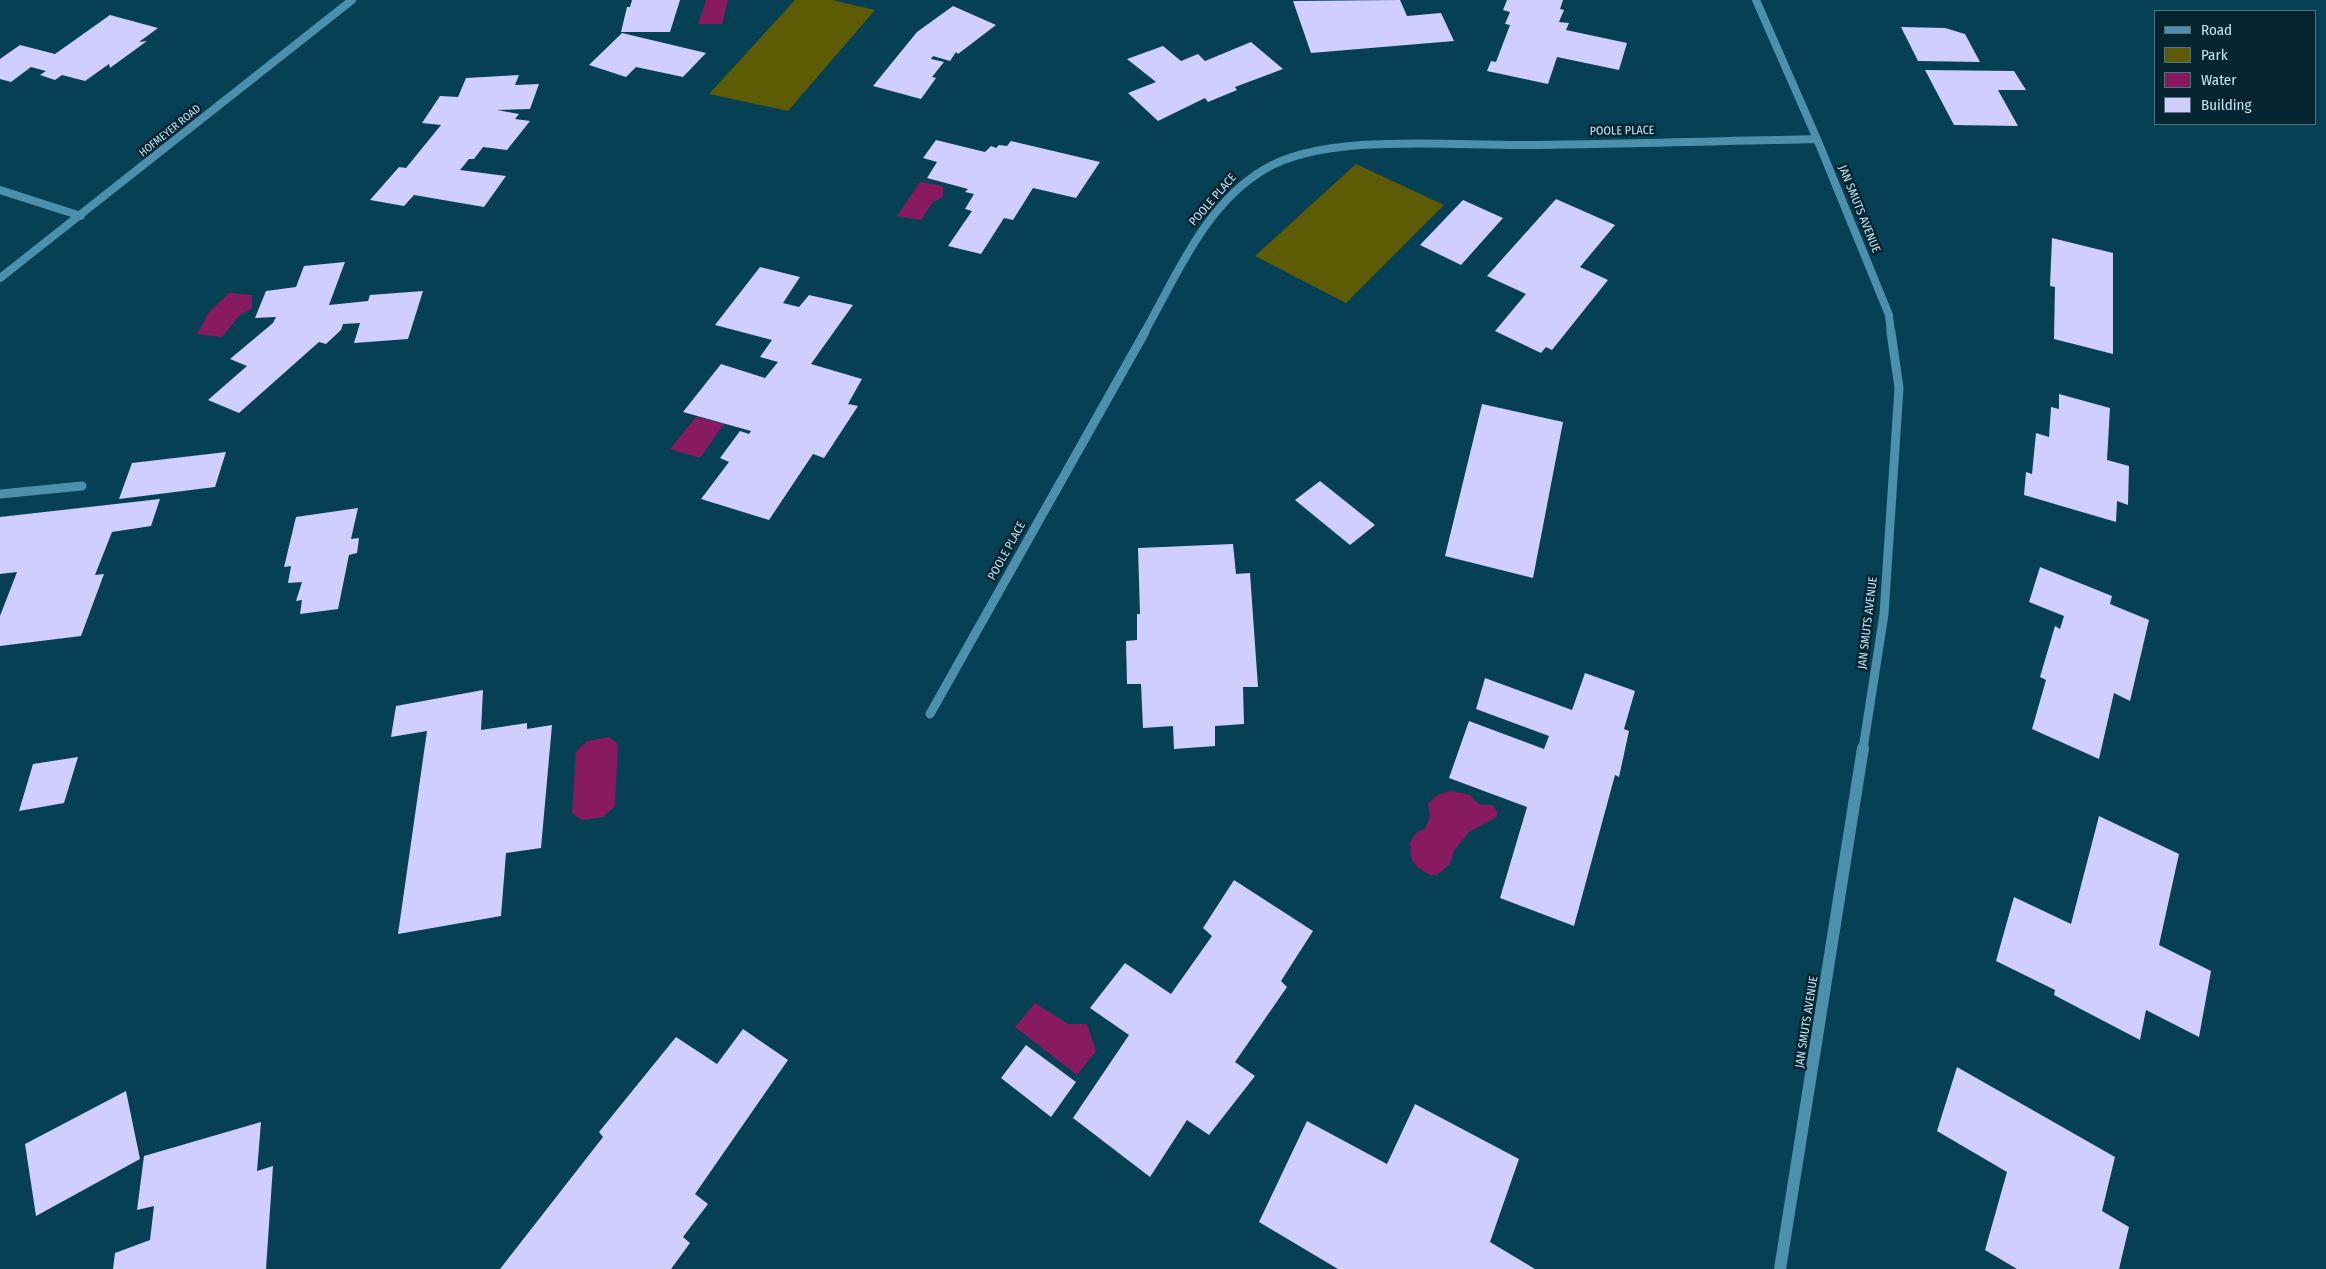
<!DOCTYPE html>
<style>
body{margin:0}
#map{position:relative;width:2326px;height:1269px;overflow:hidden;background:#054054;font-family:"Fira Sans Condensed",sans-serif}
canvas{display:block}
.legend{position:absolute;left:2154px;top:10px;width:162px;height:115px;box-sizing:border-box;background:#072530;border:1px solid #52717e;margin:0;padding:6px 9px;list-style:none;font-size:15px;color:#c3e4f3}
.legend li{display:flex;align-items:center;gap:10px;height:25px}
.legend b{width:25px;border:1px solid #52717e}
</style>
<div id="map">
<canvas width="2326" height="1269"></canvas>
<ul class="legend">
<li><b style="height:6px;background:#4c90ac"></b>Road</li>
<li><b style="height:14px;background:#5e5b05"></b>Park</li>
<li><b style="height:14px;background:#881b60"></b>Water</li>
<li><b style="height:14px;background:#d0cefc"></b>Building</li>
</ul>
</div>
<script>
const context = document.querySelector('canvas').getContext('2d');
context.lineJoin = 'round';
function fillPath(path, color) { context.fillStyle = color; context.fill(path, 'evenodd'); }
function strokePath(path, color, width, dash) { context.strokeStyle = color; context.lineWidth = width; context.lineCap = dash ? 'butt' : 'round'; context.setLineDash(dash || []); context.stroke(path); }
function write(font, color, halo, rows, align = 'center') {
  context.font = font + ' "Fira Sans Condensed",sans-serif'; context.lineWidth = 5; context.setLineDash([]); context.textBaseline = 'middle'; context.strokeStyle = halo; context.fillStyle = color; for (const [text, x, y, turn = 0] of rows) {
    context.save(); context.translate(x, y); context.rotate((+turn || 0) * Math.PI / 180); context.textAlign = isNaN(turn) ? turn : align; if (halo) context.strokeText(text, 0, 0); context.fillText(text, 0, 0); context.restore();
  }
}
const green = new Path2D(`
 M 795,0 L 832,0 L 875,10 L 788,111 L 709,94 Z
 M 1356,164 L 1444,205 L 1346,303 L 1255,256 Z`);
const water = new Path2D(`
 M 706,0 L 728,0 L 722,24 L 698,24 Z
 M 920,182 L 943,186 L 943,197 L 933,202 L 921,220 L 897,216 Z
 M 229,293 L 252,295 L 252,308 L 240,315 L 222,337 L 197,334 L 209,312 Z
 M 696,417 L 724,424 L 700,458 L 670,449 Z
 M 609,737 L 618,744 L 615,806 L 603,817 L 582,820 L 572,813 L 576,752 L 587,741 Z
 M 1453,791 L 1470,795 C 1480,806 1477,805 1492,805 L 1497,811 L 1497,817 L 1469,832 L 1454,851 L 1450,864 L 1437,875 L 1430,875 L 1417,867 L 1411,858 L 1410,842 L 1417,832 L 1425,829 L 1430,817 L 1428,804 C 1435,795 1443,792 1453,791 Z
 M 1035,1003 L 1068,1024 L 1087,1024 L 1096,1051 L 1077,1075 L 1015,1027 Z`);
const building = new Path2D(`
 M 632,0 L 680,0 L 670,32 L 621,32 L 627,7 L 630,7 Z
 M 1400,0 L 1407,16 L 1441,13 L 1454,41 L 1311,53 L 1293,1 Z
 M 1507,0 L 1563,0 L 1560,9 L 1564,10 L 1559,22 L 1569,23 L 1566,30 L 1627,43 L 1619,70 L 1557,57 L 1548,84 L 1487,71 L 1491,61 L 1496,62 L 1510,25 L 1505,24 L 1510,12 L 1503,10 Z
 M 953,6 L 996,25 L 958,54 L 956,52 L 950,61 L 933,56 L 931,59 L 944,62 L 932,77 L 936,78 L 921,99 L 873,86 L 917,32 Z
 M 110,15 L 158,28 L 139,42 L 147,41 L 110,68 L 109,64 L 85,81 L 62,75 L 55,80 L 40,75 L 46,71 L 31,67 L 11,82 L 0,79 L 0,59 L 20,45 L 55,54 Z
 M 1901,27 L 1945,28 L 1965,34 L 1980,62 L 1918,61 Z
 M 622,33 L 706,53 L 683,77 L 636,67 L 626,77 L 589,65 Z
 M 1251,42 L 1283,69 L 1235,87 L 1237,90 L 1208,102 L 1205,98 L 1158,121 L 1128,93 L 1156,82 L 1127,59 L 1163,46 L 1181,61 L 1198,54 L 1205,61 Z
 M 1925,70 L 2014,71 L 2026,90 L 1998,90 L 2018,126 L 1954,125 Z
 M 519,75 L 515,85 L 539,84 L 530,109 L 497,110 L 519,114 L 515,119 L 530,121 L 507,150 L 483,147 L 474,159 L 469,159 L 460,170 L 506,176 L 484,207 L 414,195 L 404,206 L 370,200 L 399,167 L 406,168 L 441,125 L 422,123 L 440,96 L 458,97 L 466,78 Z
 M 936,140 L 985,152 L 991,146 L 996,148 L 999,145 L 1007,146 L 1011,141 L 1100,162 L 1076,198 L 1033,188 L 1013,220 L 1004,218 L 981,254 L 948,246 L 972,211 L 965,209 L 974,194 L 965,192 L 968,189 L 927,178 L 937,162 L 923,158 Z
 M 1556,199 L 1615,225 L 1580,267 L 1608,280 L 1552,350 L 1546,347 L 1541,353 L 1495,331 L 1526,294 L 1487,276 Z
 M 1463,200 L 1503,218 L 1461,265 L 1420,245 Z
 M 2052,238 L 2113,253 L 2113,354 L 2054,339 L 2055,287 L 2050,286 Z
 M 345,262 L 329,305 L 368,301 L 370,295 L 423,291 L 408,339 L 354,343 L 360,323 L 343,324 L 341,330 L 326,344 L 319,342 L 239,413 L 208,400 L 247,366 L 230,359 L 273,323 L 276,317 L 255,318 L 266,291 L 296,287 L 304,266 Z
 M 760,267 L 800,277 L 783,303 L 799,307 L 809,295 L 853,305 L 811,364 L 862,379 L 848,404 L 858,406 L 824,458 L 813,454 L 769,520 L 701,499 L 729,462 L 720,458 L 740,431 L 749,434 L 751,431 L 683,412 L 721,364 L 765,378 L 778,362 L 760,357 L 772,340 L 715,325 Z
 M 2059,394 L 2110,408 L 2107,460 L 2129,466 L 2128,505 L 2117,501 L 2116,522 L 2024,495 L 2026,472 L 2032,474 L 2036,433 L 2049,437 L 2051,407 L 2059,409 Z
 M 1482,404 L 1563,422 L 1533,578 L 1445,556 Z
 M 226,452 L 215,487 L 119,499 L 132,463 Z
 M 1320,481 L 1375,525 L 1350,545 L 1295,500 Z
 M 160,499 L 151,526 L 112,532 L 95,575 L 104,574 L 81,636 L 0,646 L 0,616 L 17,572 L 0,574 L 0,517 Z
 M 358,508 L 351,539 L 359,538 L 357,553 L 349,555 L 338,609 L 300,614 L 302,600 L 296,601 L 302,582 L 288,583 L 291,566 L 284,567 L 296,517 Z
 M 1233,544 L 1236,574 L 1250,573 L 1258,687 L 1243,687 L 1244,724 L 1215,726 L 1215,746 L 1174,749 L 1173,726 L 1143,728 L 1141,684 L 1127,684 L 1126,641 L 1137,640 L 1137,614 L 1140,614 L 1138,548 Z
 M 2040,567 L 2112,596 L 2110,604 L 2149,620 L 2130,701 L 2114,693 L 2099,759 L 2032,729 L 2046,680 L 2040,677 L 2055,626 L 2060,629 L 2064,616 L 2029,602 Z
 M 1585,673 L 1635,691 L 1624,729 L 1629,731 L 1619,777 L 1615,775 L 1574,926 L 1500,898 L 1527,807 L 1449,778 L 1469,721 L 1544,749 L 1549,736 L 1476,709 L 1485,678 L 1572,710 Z
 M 483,690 L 481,730 L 527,723 L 527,729 L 552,725 L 541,848 L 506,853 L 501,916 L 398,934 L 427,731 L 391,737 L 396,706 Z
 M 78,757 L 64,803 L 19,811 L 33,764 Z
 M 2099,816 L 2179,854 L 2159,945 L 2211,971 L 2199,1037 L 2146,1010 L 2140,1040 L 2054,995 L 2055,990 L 1996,961 L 2014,897 L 2071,924 Z
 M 1234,880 L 1313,931 L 1281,981 L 1287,987 L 1235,1062 L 1255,1076 L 1209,1135 L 1187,1120 L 1150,1177 L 1073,1118 L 1129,1035 L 1090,1008 L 1125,963 L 1171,994 L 1212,936 L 1203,928 Z
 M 743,1029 L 788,1060 L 695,1194 L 708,1204 L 683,1237 L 690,1243 L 671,1269 L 500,1269 L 603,1137 L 599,1132 L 676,1037 L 717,1064 Z
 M 1026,1045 L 1076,1082 L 1051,1117 L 1001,1078 Z
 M 1957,1067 L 2115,1157 L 2102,1211 L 2129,1227 L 2119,1269 L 2017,1269 L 1985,1250 L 2007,1172 L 1937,1131 Z
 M 126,1091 L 140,1159 L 36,1216 L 25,1144 Z
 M 1415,1104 L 1519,1159 L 1490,1242 L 1535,1269 L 1338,1269 L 1259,1222 L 1307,1121 L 1387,1164 Z
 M 261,1122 L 257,1171 L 273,1166 L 266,1269 L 113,1269 L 115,1253 L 150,1240 L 154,1206 L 137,1210 L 144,1156 Z`);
const lane = new Path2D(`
 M 0,494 L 82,486`);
const streetFar2 = new Path2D(`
 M 1756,0 L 1817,139 L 1889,315 L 1891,333
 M 0,190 L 81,216
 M 0,278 L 352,0
 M 1144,333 C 1177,275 1205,204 1265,169 C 1327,132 1454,146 1526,145 C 1623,144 1720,141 1817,139`);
const streetFar1 = new Path2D(`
 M 930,714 L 1145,332
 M 1863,749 L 1884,614 L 1899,388 L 1891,332`);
const street = new Path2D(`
 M 1780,1269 L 1863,748`);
const farStreetnames = [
 ["HOFMEYER ROAD",170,131,-39]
];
const streetNames = [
 ["POOLE PLACE",1622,131,-1],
 ["POOLE PLACE",1213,200,-49],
 ["JAN SMUTS AVENUE",1859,209,68],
 ["POOLE PLACE",1007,551,-61],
 ["JAN SMUTS AVENUE",1868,623,-83],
 ["JAN SMUTS AVENUE",1807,1022,-81]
];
fillPath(green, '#5e5b05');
fillPath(water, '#881b60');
fillPath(building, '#d0cefc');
strokePath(lane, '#4c90ac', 9);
strokePath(streetFar2, '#4c90ac', 8);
strokePath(streetFar1, '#4c90ac', 9);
strokePath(street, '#4c90ac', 12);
write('11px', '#c3e4f3', '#072530', farStreetnames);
write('12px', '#c3e4f3', '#072530', streetNames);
</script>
